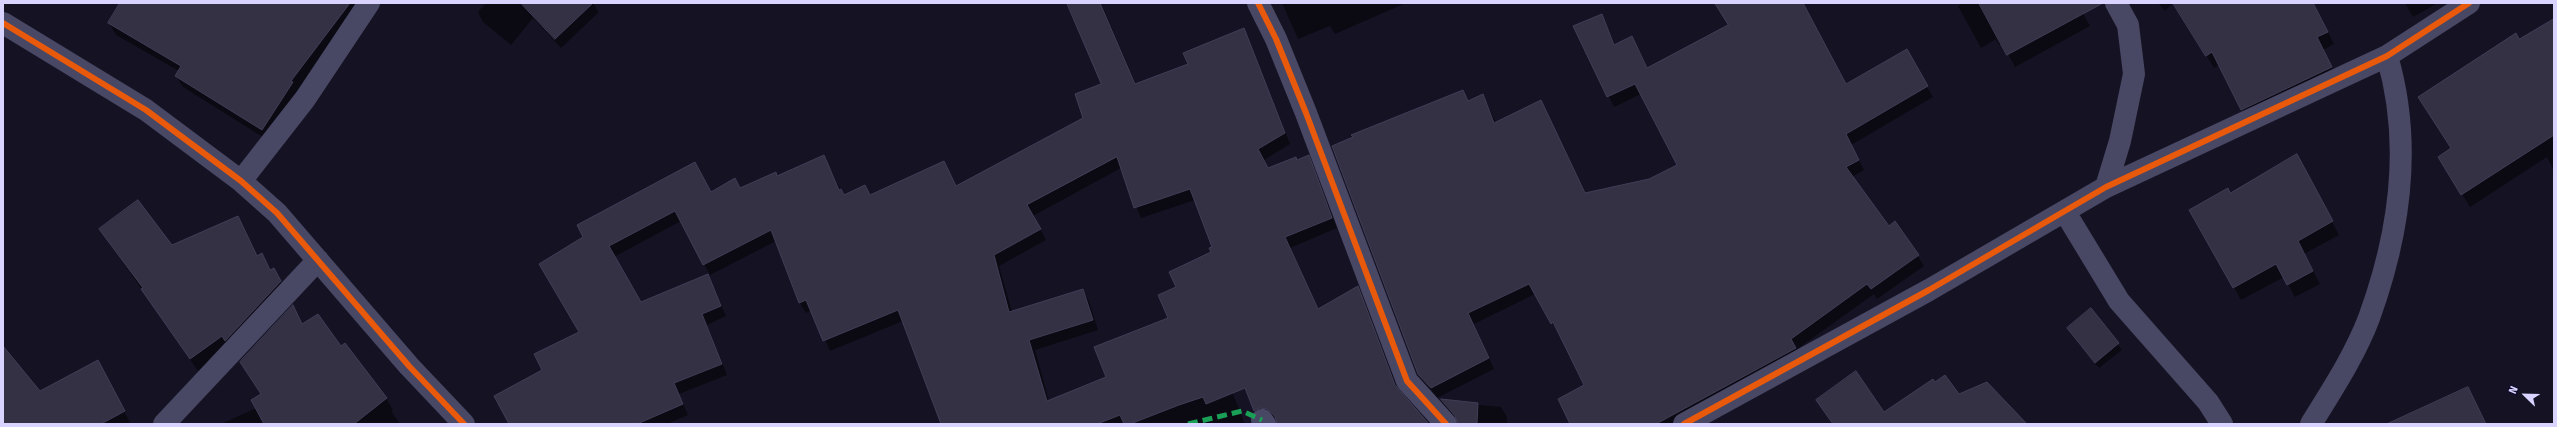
<!DOCTYPE html>
<style>
body{margin:0}
#map{position:relative;width:2557px;height:427px;overflow:hidden;background:#151323;font-family:"Fira Sans",sans-serif}
canvas{display:block}
.frame{position:absolute;inset:0;border:4px solid #d9d4ff;pointer-events:none}
.north{position:absolute;left:2505px;top:375px;width:40px;height:40px;-webkit-text-stroke:3px #110d29;paint-order:stroke;rotate:293deg;font-size:11px;font-weight:700;line-height:16px;text-align:center;color:#d9d4ff}
.north::after{content:'';display:block;margin:auto;width:14px;height:18px;background:#d9d4ff;clip-path:polygon(50% 0,100% 100%,50% 72%,0 100%)}
</style>
<div id="map">
<canvas width="2557" height="427"></canvas>
<div class="frame"></div>
<div class="north">N</div>
</div>
<script>
const context = document.querySelector('canvas').getContext('2d');
context.lineJoin = 'round';
function fillPath(path, color) { context.fillStyle = color; context.fill(path, 'evenodd'); }
function strokePath(path, color, width, dash) { context.strokeStyle = color; context.lineWidth = width; context.lineCap = dash ? 'butt' : 'round'; context.setLineDash(dash || []); context.stroke(path); }
const shadow = new Path2D(`
 M 121,3 L 366,3 L 269,141 L 183,87 L 176,76 L 179,71 L 116,35 L 109,23 Z
 M 486,3 L 593,3 L 599,12 L 561,48 L 533,18 L 511,45 L 483,22 L 478,12 Z
 M 1068,3 L 1101,3 L 1136,84 L 1189,64 L 1244,30 L 1290,144 L 1264,160 L 1268,169 L 1308,156 L 1337,228 L 1290,248 L 1318,310 L 1357,287 L 1398,390 L 1430,424 L 1306,424 L 1195,200 L 1141,218 L 1121,168 L 1033,216 L 1046,240 L 999,266 L 1012,312 L 1083,290 L 1089,301 L 1098,330 L 1035,350 L 1049,401 L 1107,378 L 1193,294 L 1245,424 L 942,424 L 903,321 L 830,351 L 812,310 L 806,313 L 799,302 L 776,241 L 710,275 L 681,221 L 614,257 L 640,304 L 708,276 L 726,316 L 707,325 L 727,375 L 679,394 L 688,415 L 667,424 L 510,424 L 543,370 L 581,332 L 540,264 L 711,193 L 740,189 L 777,177 L 823,156 L 844,196 L 870,196 L 944,162 L 957,187 L 1084,118 L 1103,85 Z
 M 1282,3 L 1406,3 L 1335,34 L 1330,26 L 1298,39 Z
 M 1716,3 L 1803,3 L 1846,85 L 1906,51 L 1933,97 L 1851,145 L 1864,170 L 1852,177 L 1889,227 L 1918,256 L 1924,266 L 1877,299 L 1874,294 L 1796,350 L 1682,424 L 1572,424 L 1585,386 L 1559,333 L 1535,294 L 1474,324 L 1494,369 L 1437,398 L 1419,374 L 1463,91 L 1469,101 L 1483,95 L 1496,123 L 1546,112 L 1586,194 L 1649,180 L 1679,165 L 1641,94 L 1614,107 L 1574,27 L 1602,15 L 1615,45 L 1637,48 L 1647,69 L 1729,25 Z
 M 1963,3 L 2077,3 L 2090,26 L 2015,67 L 2002,43 L 1999,45 L 1996,39 L 1981,48 L 1958,6 Z
 M 2158,3 L 2173,3 L 2165,11 Z
 M 2174,3 L 2302,3 L 2320,16 L 2334,44 L 2323,50 L 2338,80 L 2249,122 L 2219,65 L 2214,68 Z
 M 2405,3 L 2438,3 L 2413,17 Z
 M 2554,21 L 2554,171 L 2547,157 L 2470,207 L 2447,170 L 2452,149 L 2519,40 Z
 M 2304,169 L 2339,235 L 2304,254 L 2320,284 L 2295,297 L 2284,277 L 2241,300 L 2191,210 L 2230,194 Z
 M 238,217 L 257,257 L 262,254 L 271,271 L 274,270 L 287,294 L 230,348 L 198,371 L 100,229 L 172,246 Z
 M 2091,310 L 2122,350 L 2099,368 L 2072,334 Z
 M 302,325 L 340,348 L 386,398 L 393,410 L 391,411 L 400,424 L 221,424 L 256,408 L 262,395 L 241,362 Z
 M 103,372 L 130,422 L 126,424 L 3,424 L 3,374 L 40,392 Z
 M 1442,401 L 1501,407 L 1507,417 L 1507,424 L 1459,424 Z`);
const building = new Path2D(`
 M 120,3 L 350,3 L 291,81 L 293,82 L 262,130 L 175,76 L 181,66 L 108,23 Z
 M 521,3 L 593,3 L 555,39 Z
 M 1067,3 L 1100,3 L 1135,84 L 1188,64 L 1183,53 L 1244,28 L 1285,133 L 1258,149 L 1268,168 L 1296,157 L 1297,160 L 1309,155 L 1332,218 L 1285,237 L 1318,309 L 1358,286 L 1395,385 L 1429,424 L 1277,424 L 1275,416 L 1267,409 L 1260,408 L 1254,411 L 1245,388 L 1206,404 L 1203,397 L 1179,405 L 1130,424 L 1124,424 L 1120,415 L 1097,424 L 941,424 L 898,310 L 823,341 L 806,300 L 799,303 L 771,230 L 703,265 L 675,211 L 609,246 L 641,302 L 708,274 L 721,306 L 702,314 L 722,364 L 674,383 L 683,404 L 637,424 L 509,424 L 494,396 L 542,370 L 534,354 L 579,332 L 539,264 L 583,237 L 577,225 L 695,162 L 711,192 L 735,178 L 740,188 L 776,172 L 777,176 L 824,155 L 839,190 L 841,189 L 844,195 L 865,185 L 870,195 L 944,161 L 956,186 L 1083,118 L 1075,94 L 1101,84 ZM 1117,157 L 1134,208 L 1190,189 L 1212,247 L 1209,248 L 1211,252 L 1169,272 L 1176,287 L 1158,295 L 1168,318 L 1094,347 L 1106,377 L 1047,401 L 1029,340 L 1093,320 L 1083,289 L 1009,312 L 994,255 L 1041,229 L 1027,205 Z
 M 1715,3 L 1803,3 L 1846,84 L 1907,49 L 1928,86 L 1846,134 L 1859,160 L 1846,167 L 1889,226 L 1895,221 L 1919,255 L 1871,289 L 1867,284 L 1791,339 L 1796,348 L 1656,424 L 1570,424 L 1558,399 L 1584,385 L 1553,322 L 1551,324 L 1529,284 L 1468,313 L 1489,358 L 1431,388 L 1418,374 L 1332,146 L 1353,137 L 1351,135 L 1463,90 L 1468,101 L 1483,94 L 1494,123 L 1541,100 L 1585,193 L 1649,179 L 1677,165 L 1635,84 L 1607,97 L 1573,26 L 1602,14 L 1614,45 L 1632,36 L 1647,68 L 1728,25 Z
 M 1979,3 L 2103,3 L 2007,55 Z
 M 2173,3 L 2313,3 L 2328,32 L 2317,37 L 2332,67 L 2241,110 L 2212,52 L 2206,56 Z
 M 2554,19 L 2554,135 L 2461,195 L 2438,157 L 2451,148 L 2418,97 L 2516,33 L 2519,39 Z
 M 2297,154 L 2333,221 L 2298,241 L 2313,271 L 2287,285 L 2276,264 L 2233,288 L 2189,210 L 2228,188 L 2230,193 Z
 M 138,200 L 172,245 L 238,216 L 257,256 L 262,253 L 270,270 L 274,268 L 281,281 L 225,341 L 222,336 L 190,359 L 141,289 L 143,288 L 99,229 Z
 M 293,305 L 302,324 L 318,314 L 341,346 L 345,343 L 387,398 L 354,424 L 264,424 L 251,400 L 261,394 L 240,362 Z
 M 2091,308 L 2119,343 L 2095,363 L 2067,328 Z
 M 3,346 L 40,391 L 98,360 L 125,411 L 101,424 L 3,424 Z
 M 1856,371 L 1884,412 L 1933,379 L 1935,382 L 1945,375 L 1959,394 L 1987,382 L 2027,424 L 1833,424 L 1816,400 Z
 M 2468,387 L 2486,424 L 2387,424 Z
 M 1441,399 L 1478,403 L 1477,424 L 1458,424 L 1455,416 Z`);
const street = new Path2D(`
 M 1258,3 L 1276,39 L 1306,113 L 1407,381 L 1446,424
 M 3,23 L 146,110 L 241,181 L 277,213 L 409,366 L 464,424
 M 241,181 L 305,99 L 369,3
 M 2106,187 L 2120,141 L 2134,74 L 2128,25 L 2116,3
 M 2065,212 L 2119,301 L 2208,402 L 2222,424
 M 1262,420 L 1265,424
 M 164,424 L 318,260
 M 1684,424 L 1929,290 L 2106,187 L 2387,56 L 2469,3
 M 2311,424 C 2332,390 2355,355 2369,318 C 2400,233 2413,144 2387,56`);
const quiet = new Path2D(`
 M 1188,424 L 1242,411 L 1262,420`);
const cycleway = new Path2D(`
 M 1258,3 L 1276,39 L 1306,113 L 1407,381 L 1446,424
 M 3,23 L 146,110 L 241,181 L 277,213 L 409,366 L 464,424
 M 1684,424 L 1929,290 L 2106,187 L 2387,56 L 2469,3`);
fillPath(shadow, '#0007');
fillPath(building, '#343145');
strokePath(building, '#413d57', 1);
strokePath(street, '#484764', 22);
strokePath(quiet, '#1a9f57', 5, [10, 5]);
strokePath(cycleway, '#e8590c', 6);
</script>
